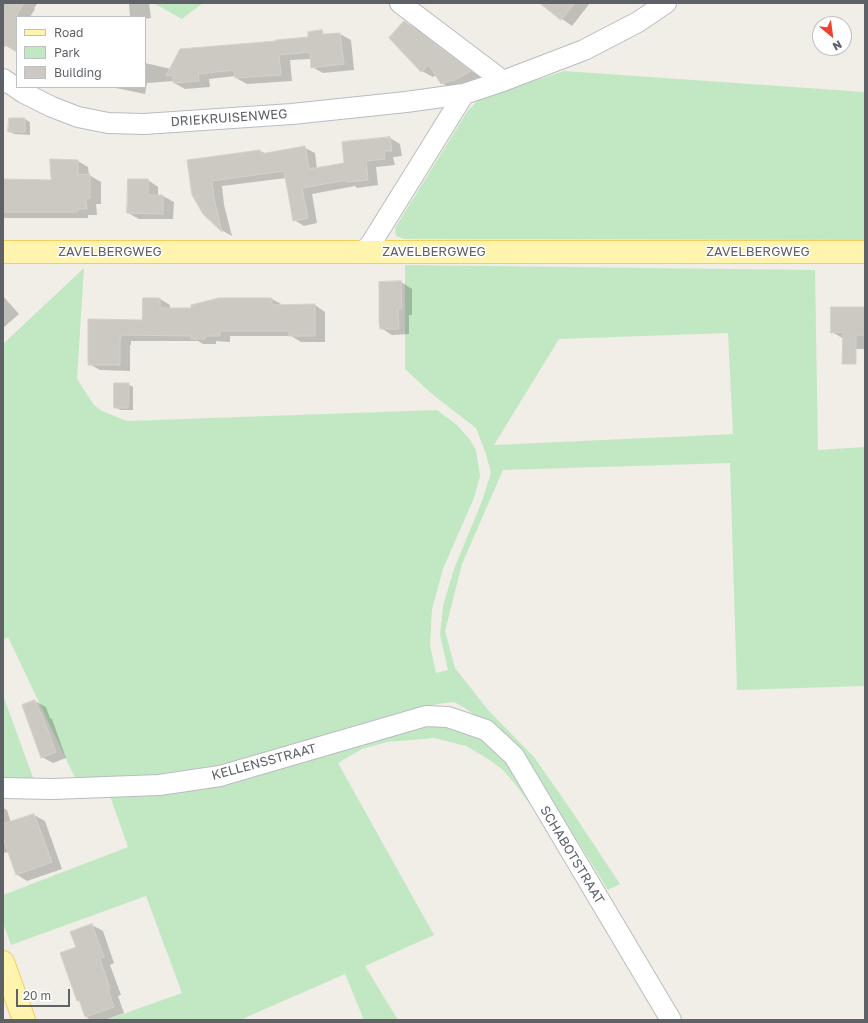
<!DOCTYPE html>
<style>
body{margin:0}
#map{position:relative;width:868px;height:1023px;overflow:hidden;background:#f0eee6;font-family:"Golos Text",sans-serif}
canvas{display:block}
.frame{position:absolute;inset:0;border:4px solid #5e6267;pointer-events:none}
.legend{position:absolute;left:16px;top:16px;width:130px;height:72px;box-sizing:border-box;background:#fff;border:1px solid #bfc0c2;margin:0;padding:5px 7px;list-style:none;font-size:12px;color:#5e6267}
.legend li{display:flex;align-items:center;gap:8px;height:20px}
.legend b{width:20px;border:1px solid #bfc0c2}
.north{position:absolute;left:812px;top:16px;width:40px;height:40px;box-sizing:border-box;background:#fff;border:1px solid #bfc0c2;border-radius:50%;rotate:151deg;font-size:11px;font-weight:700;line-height:16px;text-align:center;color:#5e6267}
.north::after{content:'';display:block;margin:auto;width:14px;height:18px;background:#ef412e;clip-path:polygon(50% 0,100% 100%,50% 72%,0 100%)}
.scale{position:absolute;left:16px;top:989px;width:54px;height:18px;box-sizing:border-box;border:2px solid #5e6267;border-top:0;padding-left:5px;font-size:12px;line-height:14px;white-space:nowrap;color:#5e6267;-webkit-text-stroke:3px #fff;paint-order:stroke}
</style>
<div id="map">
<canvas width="868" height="1023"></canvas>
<div class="frame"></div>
<ul class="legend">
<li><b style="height:5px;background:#fff4ad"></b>Road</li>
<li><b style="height:11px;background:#c2e8c3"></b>Park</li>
<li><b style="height:11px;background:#ccc9c3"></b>Building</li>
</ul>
<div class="north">N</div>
<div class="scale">20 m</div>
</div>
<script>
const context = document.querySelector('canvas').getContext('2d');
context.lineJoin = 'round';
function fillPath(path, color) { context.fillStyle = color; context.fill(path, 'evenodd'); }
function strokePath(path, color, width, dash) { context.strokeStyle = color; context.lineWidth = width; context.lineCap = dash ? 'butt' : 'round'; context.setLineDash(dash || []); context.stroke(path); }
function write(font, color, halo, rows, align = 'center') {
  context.font = font + ' "Golos Text",sans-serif'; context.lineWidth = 3; context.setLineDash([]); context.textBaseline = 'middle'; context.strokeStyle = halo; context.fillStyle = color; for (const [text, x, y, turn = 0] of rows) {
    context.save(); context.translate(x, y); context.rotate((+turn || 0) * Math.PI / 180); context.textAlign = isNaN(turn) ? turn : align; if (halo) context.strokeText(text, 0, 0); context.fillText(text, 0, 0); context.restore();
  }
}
const green = new Path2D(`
 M 153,3 L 203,3 L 182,19 Z
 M 564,71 L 865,92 L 865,240 L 404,239 L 396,236 L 395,228 L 467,112 L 479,99 Z
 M 405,265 L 815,270 L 818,450 L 865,447 L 865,686 L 737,690 L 730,463 L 503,470 L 462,564 L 445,631 L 455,668 L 489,711 L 534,757 L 569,807 L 620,884 L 608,890 L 560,813 L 532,771 L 505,738 L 465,708 L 454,702 L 437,704 L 288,745 L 203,771 L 178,777 L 75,778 L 8,637 L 3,640 L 3,344 L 84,268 L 77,379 L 94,405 L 102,411 L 127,421 L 437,410 L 457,425 L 470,440 L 476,450 L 480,476 L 474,498 L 443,569 L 432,609 L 430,645 L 436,673 L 448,670 L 440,635 L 443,606 L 454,569 L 482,501 L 491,473 L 486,454 L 476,428 L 432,394 L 405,369 ZM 728,333 L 733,434 L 494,445 L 559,339 Z
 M 3,695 L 35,783 L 3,783 Z
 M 412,722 L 469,729 L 500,747 L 544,824 L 516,785 L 502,769 L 488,759 L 466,746 L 434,738 L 387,742 L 362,749 L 338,763 L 434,935 L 365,966 L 398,1020 L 364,1020 L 345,974 L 240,1020 L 106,1020 L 182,993 L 146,896 L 11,945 L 3,923 L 3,895 L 128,847 L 110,796 Z`);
const shadow = new Path2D(`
 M 3,3 L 38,3 L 34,8 L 35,9 L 30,17 L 17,17 L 17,51 L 6,45 L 3,49 Z
 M 129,3 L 149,3 L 151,18 L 145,19 L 145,17 L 130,17 Z
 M 548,3 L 590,3 L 572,26 L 562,19 L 548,9 Z
 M 405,22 L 416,28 L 481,78 L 453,90 L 442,83 L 436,75 L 433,77 L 422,71 Z
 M 340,34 L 351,40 L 354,70 L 323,73 L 312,67 L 311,59 L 290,60 L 292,81 L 247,84 L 236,78 L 236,76 L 209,79 L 210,87 L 185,89 L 174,83 L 174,81 L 147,83 L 145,94 L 111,87 L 145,87 L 145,63 L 171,69 L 277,42 Z
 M 25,119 L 30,122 L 30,135 L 14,134 L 9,131 Z
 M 390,138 L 400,144 L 402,156 L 393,157 L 395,165 L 376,167 L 378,185 L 357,188 L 355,186 L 312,194 L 317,223 L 304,226 L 294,220 L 286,178 L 222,186 L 224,205 L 232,236 L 223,231 L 204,213 L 189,161 L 260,151 L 267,154 L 305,148 L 315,153 L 317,169 L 345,164 L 343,143 Z
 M 78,161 L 88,167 L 89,175 L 101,182 L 101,204 L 96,204 L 97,215 L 88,215 L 88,218 L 3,218 L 3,181 L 52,181 Z
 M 148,180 L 158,187 L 158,196 L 163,196 L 174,202 L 173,219 L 139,219 L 128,213 Z
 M 401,282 L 412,289 L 412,315 L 409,315 L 409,334 L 392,335 L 381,328 L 380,283 Z
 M 3,296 L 19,314 L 3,328 Z
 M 160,299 L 170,305 L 170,309 L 192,309 L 219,299 L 272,299 L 283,305 L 315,305 L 325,312 L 325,342 L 301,342 L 291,336 L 230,336 L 230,342 L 216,341 L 216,344 L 203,344 L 198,341 L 131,341 L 131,345 L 130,345 L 130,371 L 100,370 L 89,364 L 89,320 L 144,321 Z
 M 865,308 L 865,349 L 855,349 L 844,339 L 832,332 Z
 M 128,384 L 133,387 L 133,410 L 120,410 L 115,407 Z
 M 35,701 L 46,707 L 50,718 L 52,719 L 66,758 L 53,763 L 42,757 Z
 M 3,808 L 7,810 L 11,823 L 34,815 L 45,821 L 62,869 L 27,881 L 16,874 L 9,852 L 3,853 Z
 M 92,925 L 103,931 L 114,963 L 110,965 L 121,995 L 118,996 L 124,1013 L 105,1020 L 91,1020 L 86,1017 L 81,1002 L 78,1000 L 77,948 Z`);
const building = new Path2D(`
 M 3,3 L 24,3 L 17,14 L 17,52 L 3,44 Z
 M 540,3 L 575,3 L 561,20 Z
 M 404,21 L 471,71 L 453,81 L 452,80 L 441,84 L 429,65 L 421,72 L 389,38 Z
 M 322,30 L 323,34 L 340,33 L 344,64 L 311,68 L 310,52 L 279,55 L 281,75 L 235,78 L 234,70 L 198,74 L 199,81 L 173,83 L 173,75 L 166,76 L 180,49 L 276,41 L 276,40 L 308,37 L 308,32 Z
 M 9,118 L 25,118 L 25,132 L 8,132 Z
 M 390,137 L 392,151 L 384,151 L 385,159 L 366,161 L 368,180 L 346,182 L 346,180 L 302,188 L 308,218 L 293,221 L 284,171 L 212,181 L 214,198 L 222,232 L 203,214 L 192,195 L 187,160 L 260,150 L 261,154 L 305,146 L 309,169 L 344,163 L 342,142 Z
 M 50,159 L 78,160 L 78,175 L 90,174 L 90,198 L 86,198 L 87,209 L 78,209 L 78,212 L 3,212 L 3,179 L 51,180 Z
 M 128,179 L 148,179 L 148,195 L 163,195 L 163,214 L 127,213 Z
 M 401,281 L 402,309 L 398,309 L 399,329 L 380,329 L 379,322 L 379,282 Z
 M 143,298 L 160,298 L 160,308 L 191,308 L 191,305 L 219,298 L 272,298 L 272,305 L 315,304 L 315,336 L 289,336 L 289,331 L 220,331 L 220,336 L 206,336 L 205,339 L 191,339 L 191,336 L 121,335 L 121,339 L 120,339 L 120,365 L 88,365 L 88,319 L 142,320 Z
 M 831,307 L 865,307 L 865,335 L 856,335 L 856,364 L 842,364 L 843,332 L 831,333 Z
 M 114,383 L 129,383 L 128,408 L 114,408 Z
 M 35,700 L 40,712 L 41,712 L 56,752 L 41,758 L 22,705 Z
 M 34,814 L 52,862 L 16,875 L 3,838 L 3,824 Z
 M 92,924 L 104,957 L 100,959 L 110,988 L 108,989 L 114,1007 L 85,1017 L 79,1000 L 77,1001 L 60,953 L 76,947 L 70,932 Z`);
const minor = new Path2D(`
 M 400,3 L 503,81
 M 3,79 L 24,93 L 52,107 L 78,117 L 108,123 L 144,124 L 292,114 L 406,102 L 464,94 L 503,81 L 584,50 L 638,22 L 666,3
 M 364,252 L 372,242 L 464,94
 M 3,788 L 53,789 L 159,785 L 220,776 L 426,716 L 448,717 L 486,730 L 514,756 L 671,1020`);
const major = new Path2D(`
 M 3,252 L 865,252
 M 3,962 L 24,1020`);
const streetNames = [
 ["DRIEKRUISENWEG",229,118,-4],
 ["ZAVELBERGWEG",110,252],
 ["ZAVELBERGWEG",434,252],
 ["ZAVELBERGWEG",758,252],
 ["KELLENSSTRAAT",264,762,-15],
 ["SCHABOTSTRAAT",572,855,59]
];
fillPath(green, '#c2e8c3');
fillPath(shadow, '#0003');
fillPath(building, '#ccc9c3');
strokePath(building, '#d6d1c4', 1);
strokePath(minor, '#b9bcc0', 22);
strokePath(major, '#f6ce5a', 24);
strokePath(minor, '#fff', 20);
strokePath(major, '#fff4ad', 22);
write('13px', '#5e6267', '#fff', streetNames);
</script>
